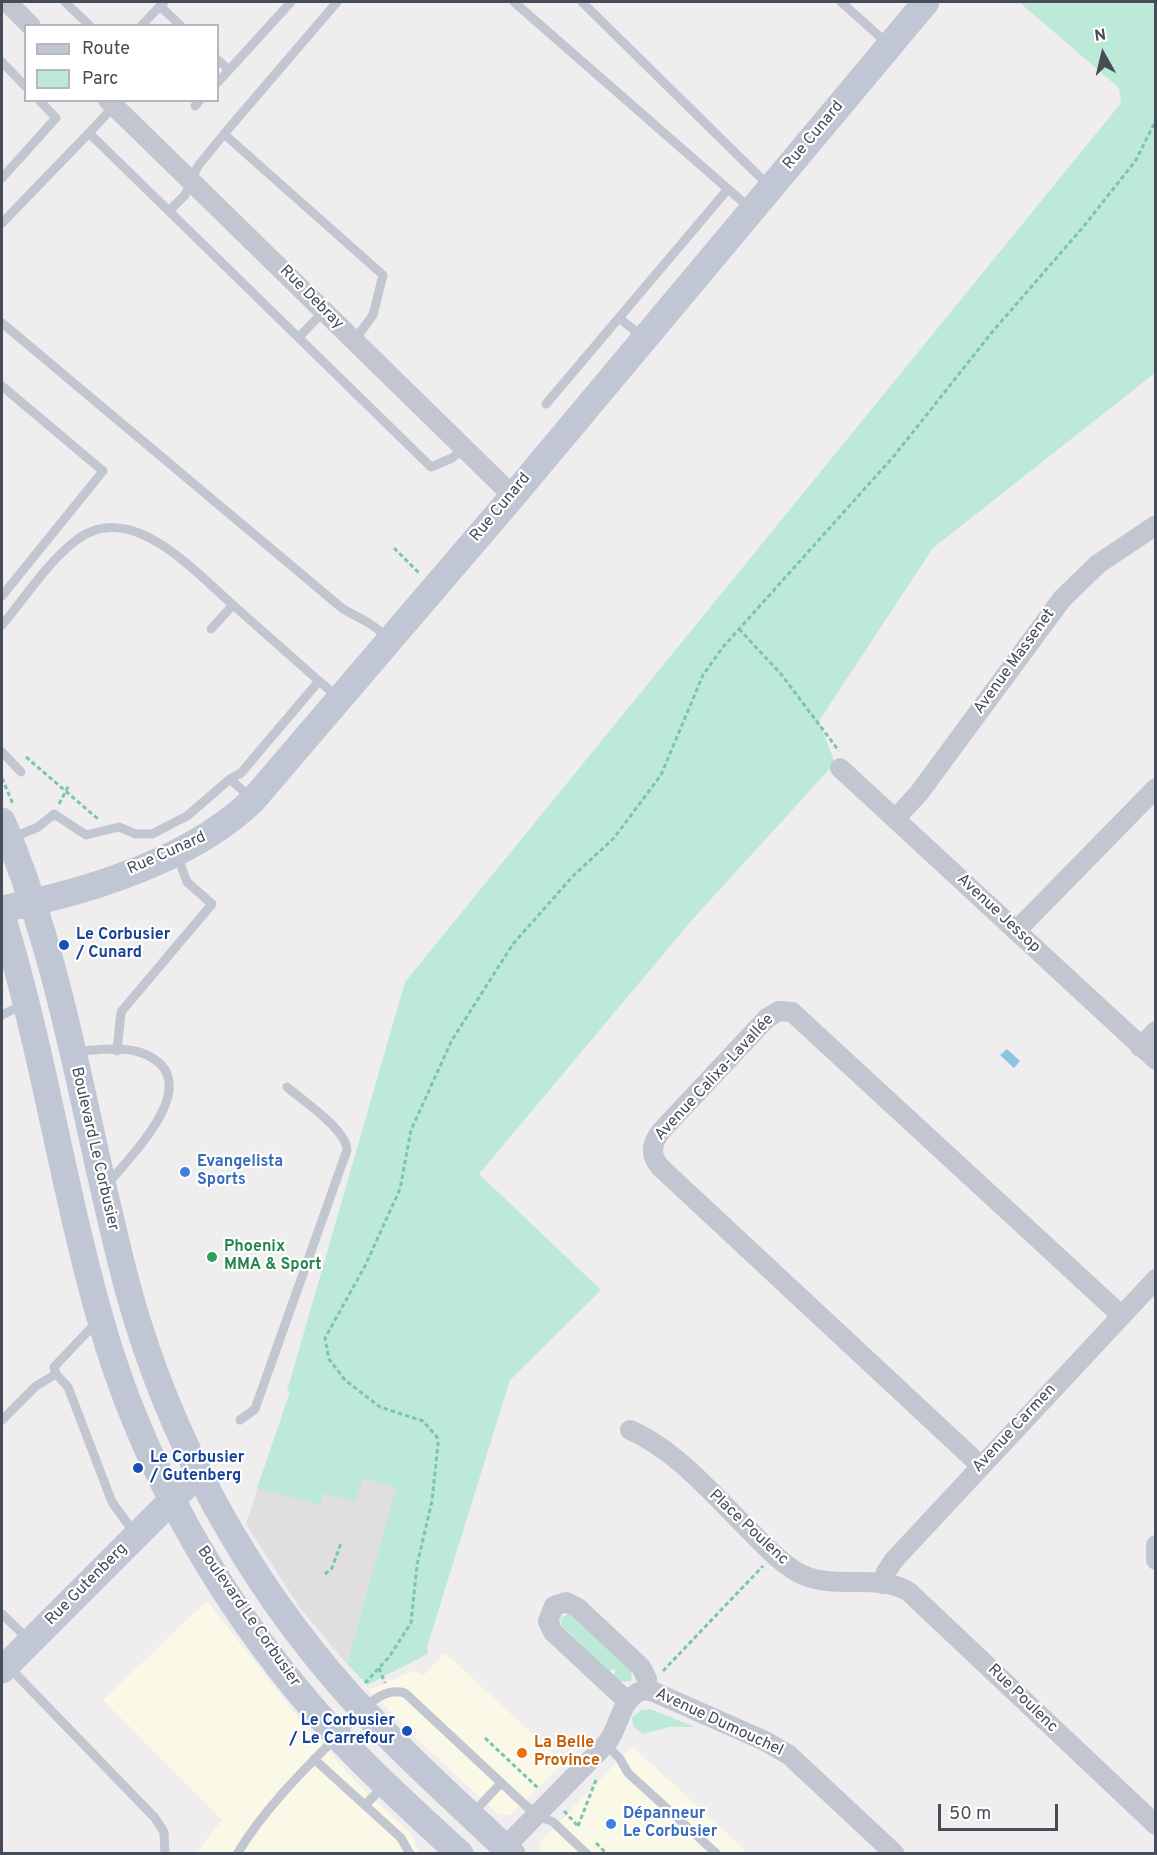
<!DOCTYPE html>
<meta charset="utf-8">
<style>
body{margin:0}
#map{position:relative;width:1157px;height:1855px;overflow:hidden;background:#efeded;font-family:Overpass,sans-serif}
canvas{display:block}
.frame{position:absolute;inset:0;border:3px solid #464c58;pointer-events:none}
.legend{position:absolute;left:24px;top:24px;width:195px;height:78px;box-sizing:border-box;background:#fff;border:2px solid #b5b7bc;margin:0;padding:8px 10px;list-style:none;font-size:18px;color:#464c58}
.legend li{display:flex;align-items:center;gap:12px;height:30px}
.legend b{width:30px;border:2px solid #b5b7bc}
.north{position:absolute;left:1073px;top:24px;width:60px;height:60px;-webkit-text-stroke:4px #fff;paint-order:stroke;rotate:352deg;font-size:16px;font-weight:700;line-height:24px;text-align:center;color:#464c58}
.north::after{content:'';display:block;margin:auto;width:21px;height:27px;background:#464c58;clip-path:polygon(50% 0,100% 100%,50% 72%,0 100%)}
.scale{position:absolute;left:938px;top:1804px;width:120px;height:27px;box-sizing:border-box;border:3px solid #464c58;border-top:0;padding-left:8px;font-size:18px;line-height:21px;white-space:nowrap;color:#464c58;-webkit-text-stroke:4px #fff;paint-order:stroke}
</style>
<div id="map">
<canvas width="1157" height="1855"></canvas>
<div class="frame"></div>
<ul class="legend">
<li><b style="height:8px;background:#c0c6d4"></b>Route</li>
<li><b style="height:16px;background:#bdead8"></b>Parc</li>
</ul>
<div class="north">N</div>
<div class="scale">50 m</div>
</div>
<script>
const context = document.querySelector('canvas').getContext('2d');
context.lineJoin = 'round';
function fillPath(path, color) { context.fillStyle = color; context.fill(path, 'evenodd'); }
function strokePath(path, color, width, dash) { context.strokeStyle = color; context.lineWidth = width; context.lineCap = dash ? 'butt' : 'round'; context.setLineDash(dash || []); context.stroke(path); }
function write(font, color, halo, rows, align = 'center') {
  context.font = font + ' Overpass,sans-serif'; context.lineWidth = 4.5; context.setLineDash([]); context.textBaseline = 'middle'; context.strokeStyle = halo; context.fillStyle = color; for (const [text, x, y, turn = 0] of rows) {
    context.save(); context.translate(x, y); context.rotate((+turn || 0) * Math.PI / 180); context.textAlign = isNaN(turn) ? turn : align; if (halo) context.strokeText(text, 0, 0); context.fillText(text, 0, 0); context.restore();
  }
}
const commercial = new Path2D(`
 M 207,1601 L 294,1712 L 360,1786 L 411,1834 L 419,1853 L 196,1853 L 222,1820 L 103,1700 Z
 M 445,1653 L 564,1763 L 511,1815 L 499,1815 L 414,1736 L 417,1732 L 412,1726 L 408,1729 L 369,1690 L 412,1671 L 424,1675 Z
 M 632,1746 L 748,1853 L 542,1854 L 539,1848 L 541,1841 Z`);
const education = new Path2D(`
 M 290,1392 L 397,1488 L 347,1664 L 300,1608 L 246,1524 Z`);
const green = new Path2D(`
 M 1019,2 L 1155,2 L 1155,373 L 933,548 L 819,721 L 835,763 L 692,920 L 479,1174 L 601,1290 L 510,1380 L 427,1647 L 428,1654 L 367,1685 L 347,1664 L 396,1488 L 363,1478 L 356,1502 L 324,1493 L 320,1505 L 257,1488 L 290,1392 L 287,1391 L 405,982 L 1121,103 L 1119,88 Z
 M 570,1613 L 632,1671 L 631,1681 L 620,1682 L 613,1675 L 616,1671 L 613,1668 L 610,1672 L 562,1626 L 560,1618 Z
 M 650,1709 L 695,1727 L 669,1727 L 643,1734 L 633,1726 L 632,1718 L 641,1710 Z`);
const water = new Path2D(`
 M 1007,1049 L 1020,1061 L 1014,1068 L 1000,1055 Z`);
const path = new Path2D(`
 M 394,548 L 420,574
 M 739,629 L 781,674 L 839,751
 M 26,757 L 98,819
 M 2,778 L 13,804
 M 59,804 L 69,785
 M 325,1574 L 332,1568 L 341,1543
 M 379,1668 L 385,1683
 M 663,1671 L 763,1566
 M 365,1683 L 389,1657 L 411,1623 L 417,1565 L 432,1501 L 438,1444 L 437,1437 L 423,1421 L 380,1407 L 345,1380 L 329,1359 L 325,1338 L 365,1266 L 400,1189 L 411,1130 L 452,1040 L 513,944 L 573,876 L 614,838 L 661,775 L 703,675 L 723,647 L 894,456 L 993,331 L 1084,226 L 1136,160 L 1156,120
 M 485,1738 L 538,1788
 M 564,1811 L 577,1825
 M 578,1826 L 596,1780
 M 596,1843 L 607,1854`);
const lane = new Path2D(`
 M 65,2 L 90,26
 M 514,2 L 728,189
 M 582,2 L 768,185
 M 841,2 L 888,44
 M 160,6 L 181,26
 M 141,26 L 164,2
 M 218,60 L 229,70 L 218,82
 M 2,62 L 26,87
 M 229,70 L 291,2
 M 114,106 L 89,133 L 431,467 L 452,458 L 463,449
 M 195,106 L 200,100
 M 224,134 L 383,275 L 373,315 L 354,341
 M 2,178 L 56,118 L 39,100
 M 169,211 L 185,195 L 198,166 L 224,134 L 337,2
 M 2,223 L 89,133
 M 619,318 L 643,337
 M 2,323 L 343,609 L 369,623 L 388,637
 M 299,337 L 324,311
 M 2,386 L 103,471 L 2,596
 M 546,404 L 728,189 L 750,208
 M 2,625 C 24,599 47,563 74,542 C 129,496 194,571 233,605
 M 211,629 L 233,605 L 319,681
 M 2,752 L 21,772
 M 230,779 L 241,773 L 319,681 L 339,698
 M 12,838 L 38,827 L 54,814 L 86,835 L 119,827 L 136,834 L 152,834 L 187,816 L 230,779 L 251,798
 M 2,1015 L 24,1004
 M 77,1051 C 97,1050 123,1046 142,1053 C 211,1079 130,1156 107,1185
 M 117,1051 L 121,1012 L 212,904 L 187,882 L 177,855
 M 99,1325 L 91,1328 L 54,1367 L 56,1374 L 68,1387 L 112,1502 L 135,1534
 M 2,1420 L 36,1386 L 56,1374
 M 240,1420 L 255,1409 L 347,1150 C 346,1129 303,1101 287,1087
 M 2,1614 L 28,1639
 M 8,1666 L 155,1818 L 164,1832 L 165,1854
 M 606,1744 L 620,1759 L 628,1773 L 717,1854
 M 314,1759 L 401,1838 L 410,1854
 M 365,1805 L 384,1786
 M 472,1814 L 501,1783
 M 237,1854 C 270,1799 319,1756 363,1710 C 375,1698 388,1688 405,1693 L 525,1805 L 537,1815 L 553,1822 L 587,1854`);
const street = new Path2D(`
 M 7,2 L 31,26
 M 108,100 L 513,496
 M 840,768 L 1156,1060
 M 895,819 L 919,793 L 1062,599 L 1098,564 L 1156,525
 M 1016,931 L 1156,788
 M 1140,1047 L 1156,1031
 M 630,1430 C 677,1450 718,1500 755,1536 C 768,1549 781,1563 797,1572 C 831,1592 878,1572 909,1592 L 1156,1825
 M 981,1466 L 660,1167 C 649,1154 652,1142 662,1130 L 767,1018 L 779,1011 L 792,1012 L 1122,1316
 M 1156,1545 L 1156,1560
 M 883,1584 L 886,1572 L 894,1560 L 1156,1279
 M 627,1701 L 553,1632 L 548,1621 L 554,1606 L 566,1602 L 578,1608 L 641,1667 L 647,1679 L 647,1690
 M 505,1847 L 606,1744 C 621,1726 619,1699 643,1690 L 654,1692 L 765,1741 L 789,1755 L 895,1854`);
const secondary = new Path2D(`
 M 2,821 C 66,970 86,1133 128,1289 C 169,1439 247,1581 350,1696 C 401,1752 457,1802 512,1854
 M 2,909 C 86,892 190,861 253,800 L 513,496 L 926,2
 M 2,916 C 46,1058 65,1206 109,1348 C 153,1487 232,1619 329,1727 C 369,1771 416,1813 460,1854
 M 2,1670 L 183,1489`);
const markers = [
 [64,945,6,"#1a4fb4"],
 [185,1172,6,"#3f7fe0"],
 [212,1257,6,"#2e9e5b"],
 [138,1468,6,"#1a4fb4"],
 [407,1731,6,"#1a4fb4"],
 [522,1753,6,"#e8710a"],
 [611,1824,6,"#3f7fe0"]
];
const streetNames = [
 ["Rue Cunard",814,136,-50],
 ["Rue Debray",311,298,45],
 ["Rue Cunard",501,508,-50],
 ["Avenue Massenet",1015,662,-54],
 ["Rue Cunard",167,854,-24],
 ["Avenue Jessop",998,914,43],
 ["Avenue Calixa-Lavallée",715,1078,-47],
 ["Boulevard Le Corbusier",94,1149,77],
 ["Avenue Carmen",1015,1429,-47],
 ["Place Poulenc",748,1528,43],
 ["Rue Gutenberg",87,1585,-45],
 ["Boulevard Le Corbusier",248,1617,55],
 ["Rue Poulenc",1022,1699,44],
 ["Avenue Dumouchel",719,1723,25]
];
const transitNames = [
 ["Le Corbusier",76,936],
 ["/ Cunard",76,954],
 ["Le Corbusier",150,1459],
 ["/ Gutenberg",150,1477],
 ["Le Corbusier",395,1722,"right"],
 ["/ Le Carrefour",395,1740,"right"]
];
const shopNames = [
 ["Evangelista",197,1163],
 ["Sports",197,1181],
 ["Dépanneur",623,1815],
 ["Le Corbusier",623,1833]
];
const leisureNames = [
 ["Phoenix",224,1248],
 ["MMA & Sport",224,1266]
];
const foodNames = [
 ["La Belle",534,1744],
 ["Province",534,1762]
];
fillPath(commercial, '#faf8e6');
fillPath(education, '#e0dede');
fillPath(green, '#bdead8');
fillPath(water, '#8ec1e4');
strokePath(path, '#79c5ae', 3, [4.5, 3]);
strokePath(lane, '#c1c6d1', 9);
strokePath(street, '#c1c6d1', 20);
strokePath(secondary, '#c0c6d4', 27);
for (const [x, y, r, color] of markers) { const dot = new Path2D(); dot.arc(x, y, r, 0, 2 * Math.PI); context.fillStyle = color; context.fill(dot); strokePath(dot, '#fff', 2); }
write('16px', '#464c58', '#fff', streetNames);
write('bold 16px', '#164399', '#fff', transitNames, 'left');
write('bold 16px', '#366cbe', '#fff', shopNames, 'left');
write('bold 16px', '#27864d', '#fff', leisureNames, 'left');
write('bold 16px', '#c56008', '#fff', foodNames, 'left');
</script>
